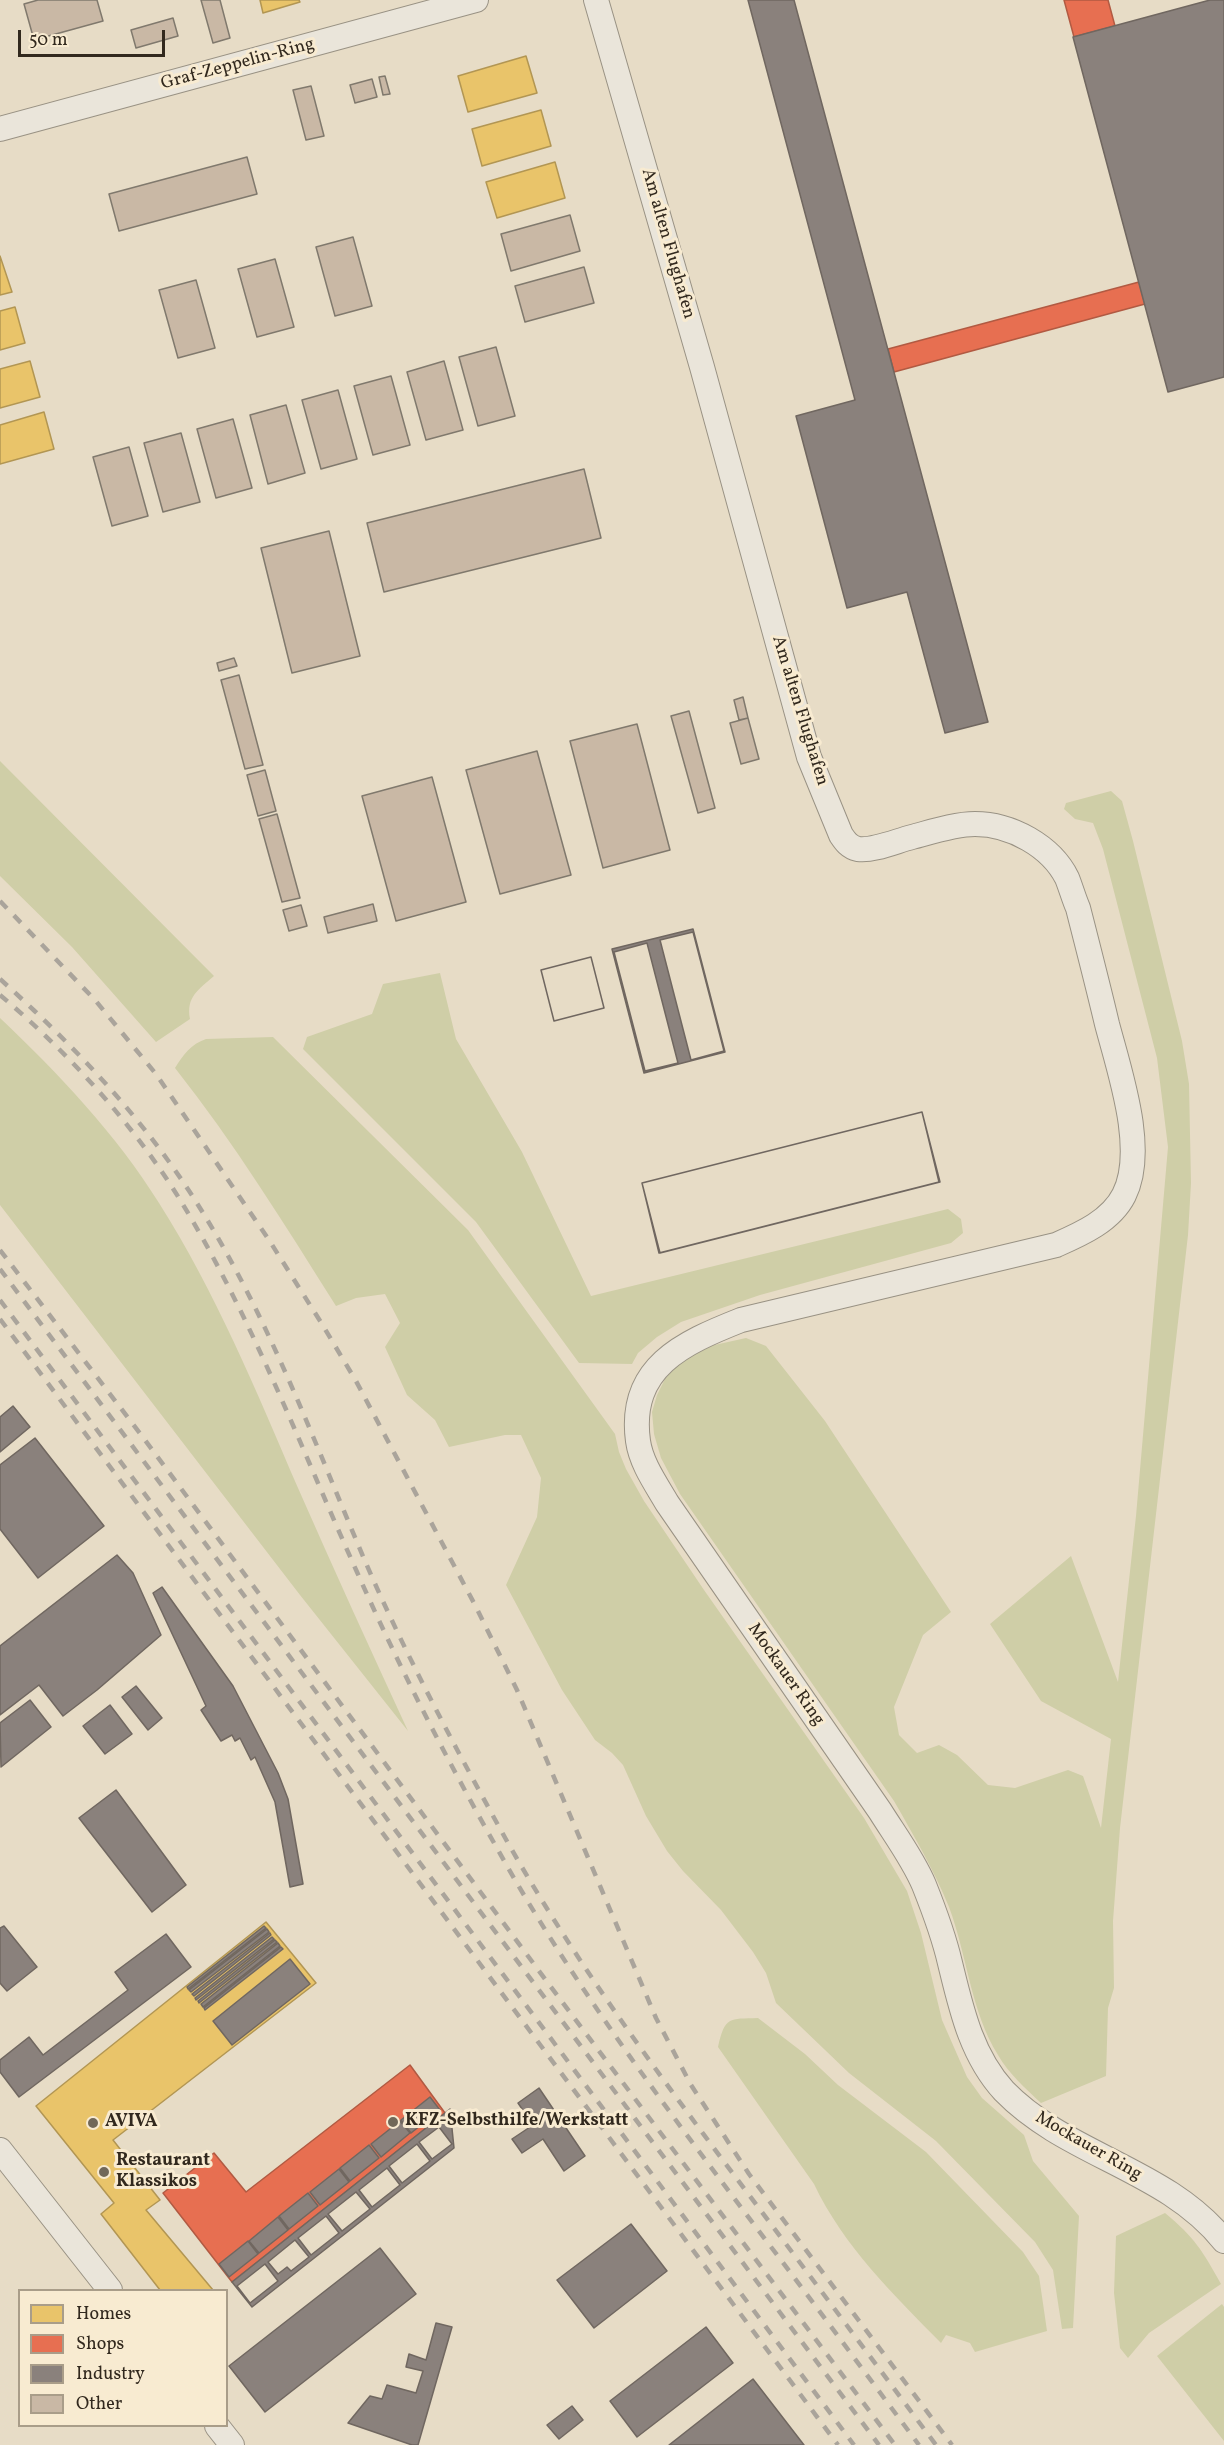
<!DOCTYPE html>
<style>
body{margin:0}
#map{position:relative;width:1224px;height:2445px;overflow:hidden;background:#e7dcc6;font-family:Vollkorn,serif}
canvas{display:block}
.legend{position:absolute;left:18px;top:2289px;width:210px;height:138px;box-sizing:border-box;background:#f8ebd1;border:2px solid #a99d89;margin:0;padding:8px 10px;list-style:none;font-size:18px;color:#32291e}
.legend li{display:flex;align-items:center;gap:12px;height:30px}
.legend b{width:30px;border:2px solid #a99d89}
.scale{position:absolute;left:18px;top:30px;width:147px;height:27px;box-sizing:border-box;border:3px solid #32291e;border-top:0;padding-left:8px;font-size:18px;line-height:21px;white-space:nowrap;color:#32291e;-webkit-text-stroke:4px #f8ebd1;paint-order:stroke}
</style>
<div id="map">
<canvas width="1224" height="2445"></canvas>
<ul class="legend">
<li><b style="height:16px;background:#e9c46a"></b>Homes</li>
<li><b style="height:16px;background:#e76f51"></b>Shops</li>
<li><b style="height:16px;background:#8a817c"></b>Industry</li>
<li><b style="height:16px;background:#c9b8a5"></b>Other</li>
</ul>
<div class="scale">50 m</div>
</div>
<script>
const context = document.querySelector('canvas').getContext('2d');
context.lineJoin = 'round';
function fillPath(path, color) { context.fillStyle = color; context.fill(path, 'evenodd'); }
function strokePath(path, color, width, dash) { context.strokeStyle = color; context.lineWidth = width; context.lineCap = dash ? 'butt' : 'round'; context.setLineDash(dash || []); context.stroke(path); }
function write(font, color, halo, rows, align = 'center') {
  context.font = font + ' Vollkorn,serif'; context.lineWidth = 6; context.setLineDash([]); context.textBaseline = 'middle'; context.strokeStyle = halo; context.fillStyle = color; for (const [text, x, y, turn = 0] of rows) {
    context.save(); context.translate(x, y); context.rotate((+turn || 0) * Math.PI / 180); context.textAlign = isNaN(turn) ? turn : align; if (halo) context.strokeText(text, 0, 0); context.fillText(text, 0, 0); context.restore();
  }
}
const green = new Path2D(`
 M 0,761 L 214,976 C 198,990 186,997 190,1019 L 156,1042 L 72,947 L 0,876 Z
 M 1111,791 L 1122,801 L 1133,841 L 1182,1041 L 1189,1084 L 1190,1134 L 1191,1183 L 1188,1235 L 1120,1828 L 1113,1921 L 1114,1988 L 1108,2008 L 1106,2076 L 1041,2103 C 1025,2088 1009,2074 998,2055 C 971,2012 967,1955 949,1907 C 934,1870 914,1836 894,1801 L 680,1494 L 661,1458 L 654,1434 L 652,1412 L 657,1395 L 665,1379 L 680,1361 L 701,1348 L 746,1338 L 766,1346 L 825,1421 L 951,1612 L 923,1635 L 894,1707 L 899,1735 L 917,1753 L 939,1745 L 957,1755 L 988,1785 L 1015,1788 L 1068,1770 L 1083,1776 L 1101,1828 L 1111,1739 L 1041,1701 L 990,1624 L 1071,1556 L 1118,1682 L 1136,1516 L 1168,1147 L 1157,1058 L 1103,849 L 1093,823 L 1075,819 L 1064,809 L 1066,803 Z
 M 440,973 L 456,1039 L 522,1152 L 591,1296 L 948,1209 L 961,1219 L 963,1233 L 951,1243 L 760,1295 L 681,1322 L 657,1337 L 638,1353 L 632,1364 L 579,1363 L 476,1222 L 303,1049 L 307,1037 L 372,1014 L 383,984 Z
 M 0,1018 C 59,1074 116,1134 159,1203 C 216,1293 256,1390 298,1488 C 334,1570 371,1651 408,1731 L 300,1595 L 0,1205 Z
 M 273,1037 L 468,1230 L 615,1434 L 619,1452 L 626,1469 L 644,1501 L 704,1590 L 864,1818 L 907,1891 L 921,1933 L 942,2020 L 967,2077 L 982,2098 L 1024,2135 L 1033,2161 L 1079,2216 L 1073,2328 L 1062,2329 L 1053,2270 L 1035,2242 L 936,2141 L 849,2073 L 776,2003 L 766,1973 L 753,1952 L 721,1910 L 683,1871 L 667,1851 L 646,1816 L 623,1765 L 612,1753 L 595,1740 L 562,1690 L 506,1585 L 537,1517 L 541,1478 L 521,1435 L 505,1435 L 449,1447 L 435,1420 L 407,1395 L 385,1347 L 400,1323 L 385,1294 L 356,1298 L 336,1306 C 285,1225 235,1144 175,1068 C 183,1055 191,1044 206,1039 Z
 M 758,2018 L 805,2054 L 838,2085 L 926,2152 L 1023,2252 L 1039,2276 L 1047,2331 L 975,2352 L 970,2343 L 946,2335 L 941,2343 C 893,2294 844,2247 814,2184 L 718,2047 C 725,2016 729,2019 758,2018 Z
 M 1165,2213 C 1195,2238 1202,2250 1221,2284 L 1149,2333 L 1128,2358 L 1120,2348 L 1114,2293 L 1116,2236 Z
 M 1222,2304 L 1224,2307 L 1224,2441 L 1157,2356 Z`);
const homes = new Path2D(`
 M 260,0 L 299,0 L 300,2 L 263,13 Z
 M 526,56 L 537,93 L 468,112 L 458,76 Z
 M 541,110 L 551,146 L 482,166 L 472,129 Z
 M 555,162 L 565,198 L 497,218 L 486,182 Z
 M 0,256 L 12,292 L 0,295 Z
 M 15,307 L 25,343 L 0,350 L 0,311 Z
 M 30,361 L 40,397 L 0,408 L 0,369 Z
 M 44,412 L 54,449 L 0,464 L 0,425 Z
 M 266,1922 L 316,1983 L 113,2140 L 160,2200 L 146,2210 L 213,2290 L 160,2290 L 101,2214 L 114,2203 L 36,2106 Z`);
const shops = new Path2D(`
 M 1064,0 L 1108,0 L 1115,26 L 1074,37 Z
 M 1139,282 L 1145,304 L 894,372 L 888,349 Z
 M 410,2065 L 445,2113 L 232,2282 L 163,2193 L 214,2153 L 246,2192 Z`);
const industry = new Path2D(`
 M 748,0 L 794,0 L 988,722 L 945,733 L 907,592 L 847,608 L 796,416 L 855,400 Z
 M 1210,0 L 1224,0 L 1224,377 L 1168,392 L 1073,37 Z
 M 693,929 L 725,1052 L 644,1073 L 612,949 Z
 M 693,932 L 724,1051 L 691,1060 L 660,940 Z
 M 647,943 L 678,1063 L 645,1071 L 614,952 Z
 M 591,957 L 604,1008 L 554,1021 L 541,970 Z
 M 591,957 L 604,1008 L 554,1021 L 541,970 Z
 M 922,1112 L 939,1182 L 659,1253 L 642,1183 Z
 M 922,1112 L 940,1182 L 660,1253 L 642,1183 Z
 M 13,1406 L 30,1427 L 0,1452 L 0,1417 Z
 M 35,1438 L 104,1526 L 38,1578 L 0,1529 L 0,1465 Z
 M 117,1555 L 133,1573 L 161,1635 L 97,1690 L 63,1716 L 39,1685 L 0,1715 L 0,1646 Z
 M 162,1587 L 233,1686 L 278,1773 L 288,1799 L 303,1884 L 290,1887 L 275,1802 L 255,1757 L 251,1760 L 240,1738 L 235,1741 L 232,1735 L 221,1741 L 201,1710 L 206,1706 L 153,1593 Z
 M 136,1686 L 162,1718 L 148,1730 L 122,1697 Z
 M 30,1700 L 51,1727 L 1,1767 L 0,1723 Z
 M 110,1705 L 132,1734 L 105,1754 L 83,1726 Z
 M 116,1790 L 186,1885 L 152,1912 L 79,1818 Z
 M 4,1926 L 37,1967 L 7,1991 L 0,1983 L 0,1928 Z
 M 264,1926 L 266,1928 L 188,1989 L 187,1987 Z
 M 267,1929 L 269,1932 L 191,1992 L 189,1990 Z
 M 270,1933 L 271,1935 L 194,1996 L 192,1994 Z
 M 166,1934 L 191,1967 L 19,2097 L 0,2072 L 0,2060 L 29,2037 L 43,2055 L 128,1990 L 115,1972 Z
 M 272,1937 L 274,1939 L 196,2000 L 195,1998 Z
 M 275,1940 L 277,1942 L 199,2003 L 198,2001 Z
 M 278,1943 L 280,1946 L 203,2007 L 201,2004 Z
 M 281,1947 L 283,1949 L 205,2010 L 204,2008 Z
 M 290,1959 L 310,1984 L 232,2045 L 213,2021 Z
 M 539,2088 L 585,2156 L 564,2171 L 543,2139 L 522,2153 L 512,2139 L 533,2125 L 518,2103 Z
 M 430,2097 L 440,2110 L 411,2133 L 401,2120 Z
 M 450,2109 L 454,2148 L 252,2307 L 232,2282 Z
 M 400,2121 L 410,2133 L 381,2157 L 371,2144 Z
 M 439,2127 L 452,2144 L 432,2159 L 419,2142 Z
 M 417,2144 L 430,2161 L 402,2183 L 389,2166 Z
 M 369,2145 L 379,2158 L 350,2181 L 340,2168 Z
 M 387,2168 L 400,2185 L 372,2207 L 359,2190 Z
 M 339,2169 L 349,2182 L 320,2205 L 310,2192 Z
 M 356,2192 L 370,2209 L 342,2231 L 328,2214 Z
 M 308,2193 L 318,2206 L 289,2229 L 279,2216 Z
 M 326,2216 L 339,2233 L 311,2255 L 298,2238 Z
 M 278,2217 L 288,2230 L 259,2253 L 249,2241 Z
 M 631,2224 L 667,2271 L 594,2328 L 557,2280 Z
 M 295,2240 L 309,2257 L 291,2271 L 287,2267 L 278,2274 L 268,2262 Z
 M 248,2241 L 258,2254 L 229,2277 L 219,2264 Z
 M 380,2248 L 416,2294 L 265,2412 L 229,2366 Z
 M 265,2264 L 278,2281 L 250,2303 L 237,2286 Z
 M 436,2323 L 452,2327 L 418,2445 L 412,2445 L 348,2423 L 370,2396 L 382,2399 L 387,2385 L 416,2393 L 423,2371 L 406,2367 L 409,2354 L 426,2360 Z
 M 706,2327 L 733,2363 L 637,2437 L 610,2401 Z
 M 753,2379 L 804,2445 L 669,2445 Z
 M 572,2406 L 583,2420 L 559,2439 L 547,2425 Z`);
const building = new Path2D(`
 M 38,0 L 97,0 L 103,21 L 34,40 L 24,4 Z
 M 201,0 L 220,0 L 230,38 L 213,43 Z
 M 173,18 L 178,36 L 136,48 L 131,30 Z
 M 385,76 L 390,94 L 383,95 L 379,77 Z
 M 372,79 L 377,97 L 355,103 L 350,85 Z
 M 311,86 L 324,136 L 306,140 L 293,90 Z
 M 247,157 L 257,194 L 119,231 L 109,194 Z
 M 570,215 L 580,251 L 511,271 L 501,234 Z
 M 353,237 L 372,306 L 335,316 L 316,247 Z
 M 275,259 L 294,327 L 257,337 L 238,269 Z
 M 584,267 L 594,303 L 525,322 L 515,286 Z
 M 196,280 L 215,348 L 178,358 L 159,290 Z
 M 496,347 L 515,416 L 478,426 L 459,357 Z
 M 444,361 L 463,430 L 426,440 L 407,372 Z
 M 391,376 L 410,445 L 373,455 L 354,386 Z
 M 338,390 L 357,459 L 321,469 L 302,400 Z
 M 286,405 L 305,473 L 268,484 L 250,415 Z
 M 233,419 L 252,488 L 216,498 L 197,429 Z
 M 181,433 L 200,502 L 163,512 L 144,443 Z
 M 129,447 L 148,516 L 112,526 L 93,457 Z
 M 584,469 L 601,538 L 384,592 L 367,523 Z
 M 329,531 L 360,656 L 292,673 L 261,548 Z
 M 234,658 L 237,666 L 219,671 L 217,663 Z
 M 239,675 L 263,765 L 245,769 L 221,680 Z
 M 743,697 L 748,718 L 739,720 L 734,700 Z
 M 689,711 L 715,808 L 698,813 L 671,716 Z
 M 748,718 L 759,759 L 741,764 L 730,723 Z
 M 637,724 L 670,850 L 603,868 L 570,741 Z
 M 537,751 L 571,875 L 500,894 L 466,770 Z
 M 265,770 L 276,811 L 258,816 L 247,775 Z
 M 432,777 L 466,902 L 396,921 L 362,796 Z
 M 277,814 L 300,898 L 282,902 L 259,819 Z
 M 373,904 L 377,921 L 328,933 L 324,917 Z
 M 301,905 L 307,926 L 289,931 L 283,910 Z`);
const minor = new Path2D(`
 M 596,0 L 702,367 L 809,757 L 841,835 C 845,841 849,847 858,849 C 874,851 896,841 912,837 C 931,832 955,824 975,824 C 1011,824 1051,846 1067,878 C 1071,888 1074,899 1078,908 C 1088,947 1098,986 1107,1024 C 1119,1070 1147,1150 1124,1195 C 1111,1221 1081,1234 1056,1245 L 741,1320 C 683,1343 628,1367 638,1441 C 641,1463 656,1484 667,1503 L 880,1811 C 895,1835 913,1859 924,1885 C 934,1910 944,1937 950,1963 C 961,2008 971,2055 1004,2091 C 1067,2156 1167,2169 1224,2241
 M 0,129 L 476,0
 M 0,2150 L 110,2290
 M 217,2426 L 232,2445`);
const rail = new Path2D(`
 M 0,901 L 95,1000 L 156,1074 L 269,1240 L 322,1324 L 356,1381 L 475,1605 L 517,1690 L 656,2018 L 691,2085 L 749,2174 L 952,2445
 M 0,979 C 61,1034 119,1093 167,1159 C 255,1280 307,1425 365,1561 C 407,1658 457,1751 508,1843 C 572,1956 648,2060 725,2163 C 796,2257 866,2351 936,2445
 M 0,995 C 68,1052 136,1127 182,1203 C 253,1320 301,1448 357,1572 C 399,1667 447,1760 498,1850 C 576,1990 672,2116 768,2243 C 819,2310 869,2378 919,2445
 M 0,1250 L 142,1436 L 545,1979 L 895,2445
 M 0,1269 L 879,2445
 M 0,1300 L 854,2445
 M 0,1319 L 838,2445`);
const markers = [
 [393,2122,6,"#716859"],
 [93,2123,6,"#716859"],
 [104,2172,6,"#716859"]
];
const streetNames = [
 ["Graf-Zeppelin-Ring",238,65,-15],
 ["Am alten Flughafen",667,244,74],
 ["Am alten Flughafen",799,711,73],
 ["Mockauer Ring",785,1675,55],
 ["Mockauer Ring",1088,2147,30]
];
const poiNames = [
 ["KFZ-Selbsthilfe/Werkstatt",405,2122],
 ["AVIVA",105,2123],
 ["Restaurant",116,2162],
 ["Klassikos",116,2183]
];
fillPath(green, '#cfcea7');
fillPath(homes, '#e9c46a');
strokePath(homes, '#b29653', 1.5);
fillPath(shops, '#e76f51');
strokePath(shops, '#b15a42', 1.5);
fillPath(industry, '#8a817c');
strokePath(industry, '#706760', 1.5);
fillPath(building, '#c9b8a5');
strokePath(building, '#80796d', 1.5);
strokePath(minor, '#999284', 26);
strokePath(minor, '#eae5da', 24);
strokePath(rail, '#aaa49b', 4.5, [10, 10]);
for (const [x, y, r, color] of markers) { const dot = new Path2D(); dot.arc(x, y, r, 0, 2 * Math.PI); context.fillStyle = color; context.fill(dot); strokePath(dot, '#f8ebd1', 2); }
write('18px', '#32291e', '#f8ebd1', streetNames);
write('bold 18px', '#32291e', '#f8ebd1', poiNames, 'left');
</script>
